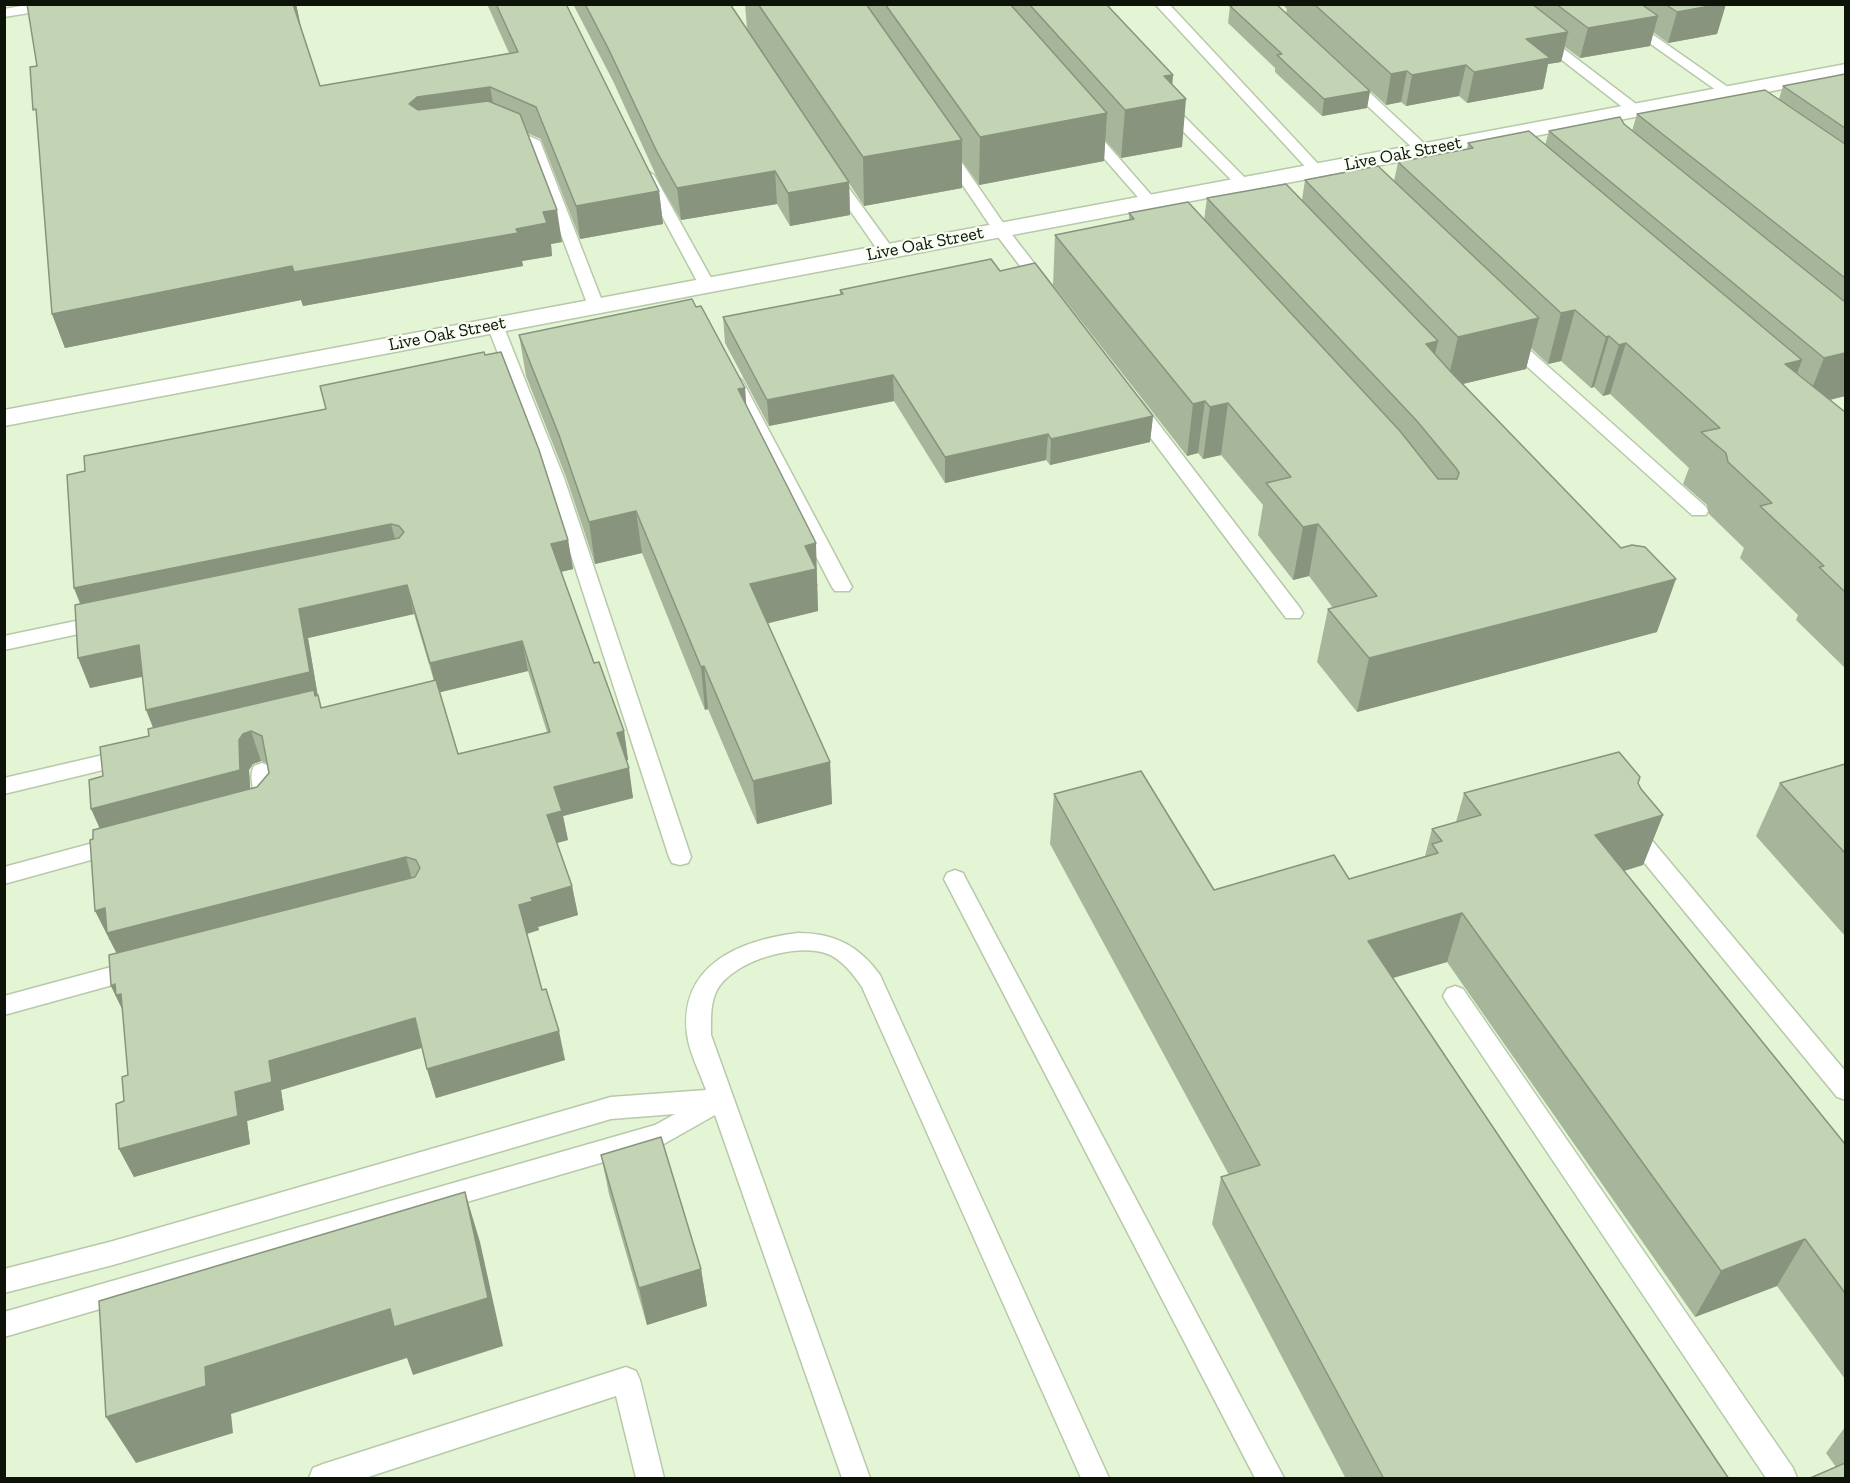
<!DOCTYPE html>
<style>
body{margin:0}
#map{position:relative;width:1850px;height:1483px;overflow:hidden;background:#e3f5d4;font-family:"Zilla Slab",serif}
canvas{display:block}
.frame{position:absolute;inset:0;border:6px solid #0d1308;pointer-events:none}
</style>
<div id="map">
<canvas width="1850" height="1483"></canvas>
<div class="frame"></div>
</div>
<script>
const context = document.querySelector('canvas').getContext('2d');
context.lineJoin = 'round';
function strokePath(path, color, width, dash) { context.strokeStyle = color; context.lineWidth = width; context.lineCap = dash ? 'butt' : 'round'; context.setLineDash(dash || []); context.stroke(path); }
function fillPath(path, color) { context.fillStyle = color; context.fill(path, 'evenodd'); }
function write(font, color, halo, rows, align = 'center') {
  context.font = font + ' "Zilla Slab",serif'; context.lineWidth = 4.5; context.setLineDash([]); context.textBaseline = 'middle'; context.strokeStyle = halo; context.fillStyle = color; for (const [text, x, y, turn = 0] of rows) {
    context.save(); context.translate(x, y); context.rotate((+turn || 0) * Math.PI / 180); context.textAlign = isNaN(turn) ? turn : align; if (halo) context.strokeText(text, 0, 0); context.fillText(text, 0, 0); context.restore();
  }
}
const lane = new Path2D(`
 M 33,4 L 66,4 L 60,8 L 4,17 L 4,9 Z
 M 1155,4 L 1169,4 L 1321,167 L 1323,170 L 1321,173 L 1311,173 Z
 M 1490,4 L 1505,4 L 1640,107 L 1640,113 L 1630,113 Z
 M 1594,4 L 1609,4 L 1735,92 L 1728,96 L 1723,95 Z
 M 1349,77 L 1354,78 L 1428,147 L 1430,150 L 1428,153 L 1418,153 L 1344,84 L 1342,81 Z
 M 1165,101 L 1170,102 L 1262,195 L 1265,198 L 1262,201 L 1252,201 L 1160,108 L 1160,102 Z
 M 505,125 L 540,141 L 604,306 L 602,309 L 590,309 L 588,306 L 527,144 L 500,132 L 498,129 Z
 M 1086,125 L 1091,126 L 1167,213 L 1170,216 L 1167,219 L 1157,219 L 1081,132 L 1079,129 Z
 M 946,146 L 951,147 L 1006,227 L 1051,285 L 1053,288 L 1051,291 L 1039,291 L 995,233 L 939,150 Z
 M 647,171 L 654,175 L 715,285 L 713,288 L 707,290 L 699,285 L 640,175 Z
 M 833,172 L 838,173 L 893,249 L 895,252 L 893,255 L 881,255 L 826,176 Z
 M 495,320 L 503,325 L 564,478 L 691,857 L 688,863 L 680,865 L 672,863 L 669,857 L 546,478 L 487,325 Z
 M 1508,335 L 1514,336 L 1706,507 L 1708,511 L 1706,515 L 1692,515 L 1502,344 L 1500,340 Z
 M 733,375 L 742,380 L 852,587 L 849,591 L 835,591 L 832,587 L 724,380 Z
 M 1135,400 L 1141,401 L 1300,608 L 1303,613 L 1300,618 L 1286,618 L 1126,405 Z
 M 104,615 L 111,617 L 114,622 L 111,627 L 4,650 L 4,636 Z
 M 129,749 L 136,752 L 140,757 L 136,762 L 4,794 L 4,778 Z
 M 262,763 L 270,766 L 277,803 C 271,813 265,815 254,812 L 251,806 C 258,793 247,778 254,766 Z
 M 1632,824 L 1640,826 L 1846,1072 L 1846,1100 L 1837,1097 L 1624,838 L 1621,832 L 1624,826 Z
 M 119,836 L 127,838 L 130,844 L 127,850 L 4,884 L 4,867 Z
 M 955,870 L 963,873 L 966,879 L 1284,1478 L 1255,1478 L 944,879 L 947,873 Z
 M 798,933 C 835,933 859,946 880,975 L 1109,1478 L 1081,1478 L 862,987 C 853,974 841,958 825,953 C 795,943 733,961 717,990 C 710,1003 711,1020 711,1035 L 870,1478 L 842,1478 L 715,1115 L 662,1145 L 4,1337 L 4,1312 L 655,1125 L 675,1114 L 611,1119 L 113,1265 L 4,1293 L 4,1269 L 113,1241 L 611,1097 L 706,1090 C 700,1073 689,1052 687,1034 C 679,964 741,940 798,933 Z
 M 137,960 L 145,962 L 149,969 L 145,976 L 4,1015 L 4,996 Z
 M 1455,986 L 1463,989 L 1793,1468 L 1797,1478 L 1766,1478 L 1447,1003 L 1443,996 L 1447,989 Z
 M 626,1367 L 636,1371 L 640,1380 L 664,1478 L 636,1478 L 616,1396 L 365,1478 L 309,1478 L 313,1468 L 323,1464 Z`);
const street = new Path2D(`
 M 1846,64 L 1846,77 L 4,426 L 4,410 Z`);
const wall = new Path2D(`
 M 27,4 L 296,4 L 302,32 L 320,86 L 509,53 L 487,4 L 566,4 L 659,191 L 663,224 L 580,239 L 541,139 L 527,133 L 562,242 L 551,244 L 552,256 L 522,261 L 523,266 L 303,306 L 301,300 L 65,348 L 52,314 L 37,66 Z
 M 573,4 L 730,4 L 747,29 L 745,4 L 1106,4 L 1172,85 L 1182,147 L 1121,158 L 1105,140 L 1104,161 L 979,185 L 962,161 L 962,188 L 864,206 L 849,183 L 850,215 L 790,226 L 777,204 L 681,220 L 660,184 L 613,81 Z
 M 1282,4 L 1726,4 L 1717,34 L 1668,43 L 1653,32 L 1650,46 L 1580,58 L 1565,47 L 1561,62 L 1548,64 L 1543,89 L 1467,103 L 1459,96 L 1406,106 L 1401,102 L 1386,105 L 1286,13 L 1287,9 Z
 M 1230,6 L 1370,91 L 1367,108 L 1322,116 L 1275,72 L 1275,68 L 1228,23 Z
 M 1845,74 L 1845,396 L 1830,400 L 1845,412 L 1845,668 L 1796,620 L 1798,615 L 1740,558 L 1744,548 L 1709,514 L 1707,505 L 1683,484 L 1689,468 L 1610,394 L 1603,396 L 1594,387 L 1591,388 L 1561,361 L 1548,364 L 1531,348 L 1526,369 L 1462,384 L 1657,632 L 1357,712 L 1317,662 L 1328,609 L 1333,608 L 1309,576 L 1293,580 L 1258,535 L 1263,505 L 1221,455 L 1203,459 L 1198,453 L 1187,456 L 1053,285 L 1055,235 L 1129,220 L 1129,213 L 1204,220 L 1207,198 L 1302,200 L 1305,180 L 1394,181 L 1398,162 L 1467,149 L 1468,143 L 1545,145 L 1549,131 L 1624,124 L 1632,131 L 1637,114 L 1779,99 L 1783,86 Z
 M 1000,271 L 1153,416 L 1150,442 L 1050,465 L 1046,460 L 945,483 L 894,401 L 769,426 L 725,343 L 723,317 L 840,295 L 840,290 Z
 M 696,307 L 745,388 L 746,405 L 818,586 L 817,586 L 818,611 L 767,623 L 830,762 L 832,804 L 757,824 L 708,709 L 705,710 L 642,553 L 595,564 L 566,477 L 526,376 L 519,335 Z
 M 67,475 L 568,540 L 573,569 L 561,572 L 594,663 L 624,731 L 628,760 L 626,761 L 633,798 L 563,816 L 568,840 L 557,843 L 572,886 L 578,915 L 538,927 L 539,930 L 527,934 L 542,990 L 565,1060 L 436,1098 L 427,1069 L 422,1048 L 281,1090 L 284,1110 L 247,1121 L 250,1144 L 134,1177 L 119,1149 L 124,1101 L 128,1075 L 123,1011 L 111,986 L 117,953 L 110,940 L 109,940 L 93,839 L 99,828 L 103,776 L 149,736 L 153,728 L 143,676 L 90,688 L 80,604 L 74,588 ZM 414,614 L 434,681 L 322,708 L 318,697 L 308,638 ZM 528,671 L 547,732 L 458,754 L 440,692 ZM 261,761 L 267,763 L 269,773 L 257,787 L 250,788 L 249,770 L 253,764 Z
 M 1845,764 L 1845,936 L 1756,836 L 1780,783 Z
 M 1638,783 L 1641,789 L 1663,815 L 1643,865 L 1624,871 L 1845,1144 L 1845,1379 L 1777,1286 L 1695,1317 L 1447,962 L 1393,978 L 1729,1479 L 1346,1479 L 1212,1224 L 1221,1177 L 1229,1175 L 1050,844 L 1054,794 L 1214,890 L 1349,879 L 1425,856 L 1432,829 L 1456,822 L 1464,793 Z
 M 601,1155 L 701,1269 L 707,1306 L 647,1325 L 609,1194 Z
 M 1845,1427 L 1845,1479 L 1836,1467 L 1826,1453 Z`);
const shadedWall = new Path2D(`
 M 293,4 L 296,4 L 302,32 Z
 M 1721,4 L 1726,4 L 1717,34 L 1668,43 L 1677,12 Z
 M 1658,16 L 1650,46 L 1580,58 L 1588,28 Z
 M 1568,32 L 1561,62 L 1548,64 L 1543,89 L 1467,103 L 1474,72 L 1526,39 Z
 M 1466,65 L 1459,96 L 1406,106 L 1412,75 Z
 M 1407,71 L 1401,102 L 1386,105 L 1391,74 Z
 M 1173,75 L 1171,102 L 1186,99 L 1182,147 L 1121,158 L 1125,110 L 1164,76 Z
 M 490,87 L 496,119 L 424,129 L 409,104 L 417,97 Z
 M 1370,91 L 1367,108 L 1322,116 L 1324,99 Z
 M 1107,113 L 1104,161 L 979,185 L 980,137 Z
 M 962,140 L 962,188 L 864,206 L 863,157 Z
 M 775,171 L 777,204 L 681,220 L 677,188 Z
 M 849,182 L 850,215 L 790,226 L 788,193 Z
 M 659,191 L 663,224 L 580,239 L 576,206 Z
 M 557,210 L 562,242 L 551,244 L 552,256 L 522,261 L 523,266 L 303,306 L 301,300 L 65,348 L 52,314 L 292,266 L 516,229 L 543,212 Z
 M 1575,310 L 1561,361 L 1548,364 L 1561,313 Z
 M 1539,318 L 1526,369 L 1446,388 L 1458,337 Z
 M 1609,336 L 1594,387 L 1591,388 L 1606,337 Z
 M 1438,341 L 1426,393 L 1426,344 Z
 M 1626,343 L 1610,394 L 1603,396 L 1619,345 Z
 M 1845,353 L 1845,396 L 1805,406 L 1824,358 Z
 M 1802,360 L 1783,411 L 1785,364 Z
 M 893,375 L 894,401 L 769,426 L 767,400 Z
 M 745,388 L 748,430 L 738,389 Z
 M 1205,401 L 1198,453 L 1187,456 L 1193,404 Z
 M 1228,403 L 1221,455 L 1203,459 L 1210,407 Z
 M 1153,416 L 1150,442 L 1050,465 L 1051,439 Z
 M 1048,434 L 1046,460 L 945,483 L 945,457 Z
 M 636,511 L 642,553 L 595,564 L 589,522 Z
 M 391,524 L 399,553 L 86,617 L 74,588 Z
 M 1318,524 L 1309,576 L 1293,580 L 1303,527 Z
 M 568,540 L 573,569 L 556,573 L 551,544 Z
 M 816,543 L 818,611 L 753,627 L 750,584 L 805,546 Z
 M 1676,579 L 1657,632 L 1357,712 L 1369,658 Z
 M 407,585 L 414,614 L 308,638 L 318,697 L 327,725 L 158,740 L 146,710 L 299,609 Z
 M 522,641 L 528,671 L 437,693 L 430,663 Z
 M 139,645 L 151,675 L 90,688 L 78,658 Z
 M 704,666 L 708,709 L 705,710 L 701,667 Z
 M 251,731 L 261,761 L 253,764 L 249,770 L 251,800 L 104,838 L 91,809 L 239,740 L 243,734 Z
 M 624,731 L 628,760 L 622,762 L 617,733 Z
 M 830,762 L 832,804 L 757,824 L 753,781 Z
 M 629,768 L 633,798 L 563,816 L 568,840 L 553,844 L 547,815 L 554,787 Z
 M 1663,815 L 1643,865 L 1577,885 L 1595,835 Z
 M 406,857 L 414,887 L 121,962 L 95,911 L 105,908 Z
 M 572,886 L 578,915 L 538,927 L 539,930 L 526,934 L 519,905 L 531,898 Z
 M 1462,913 L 1447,962 L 1355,989 L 1368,941 Z
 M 115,984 L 121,994 L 125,1015 L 111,986 Z
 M 415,1018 L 424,1047 L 281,1090 L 284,1110 L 247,1121 L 250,1144 L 134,1177 L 119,1149 L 235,1092 L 269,1061 Z
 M 559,1031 L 565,1060 L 436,1098 L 427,1069 Z
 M 465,1192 L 480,1242 L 503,1346 L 413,1375 L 407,1358 L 231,1414 L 233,1433 L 136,1463 L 106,1417 L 205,1367 Z
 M 1805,1239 L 1777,1286 L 1695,1317 L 1721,1271 Z
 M 701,1269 L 707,1306 L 647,1325 L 639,1288 Z`);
const building = new Path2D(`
 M 27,4 L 293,4 L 320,86 L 518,52 L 496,4 L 566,4 L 659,191 L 576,206 L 536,107 L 490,87 L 417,97 L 409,104 L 418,110 L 488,101 L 520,114 L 557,210 L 543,212 L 547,223 L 516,229 L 518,233 L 294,272 L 292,266 L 52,314 L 36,109 L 33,110 L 30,67 L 37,66 Z
 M 585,4 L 730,4 L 849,182 L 788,193 L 775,171 L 677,188 L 657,152 L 609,50 Z
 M 758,4 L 866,4 L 962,140 L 863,157 Z
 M 885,4 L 1010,4 L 1107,113 L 980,137 Z
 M 1029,4 L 1106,4 L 1173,75 L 1164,76 L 1186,99 L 1125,110 Z
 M 1238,4 L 1276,4 L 1370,91 L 1324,99 L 1277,55 L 1282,54 L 1230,6 Z
 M 1314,4 L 1532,4 L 1568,32 L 1526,39 L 1550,58 L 1474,72 L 1466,65 L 1412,75 L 1407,71 L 1391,74 Z
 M 1556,4 L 1641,4 L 1658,16 L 1588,28 Z
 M 1665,4 L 1721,4 L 1677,12 Z
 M 1845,74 L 1845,128 L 1783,86 Z
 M 1765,90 L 1845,144 L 1845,278 L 1637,114 Z
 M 1620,117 L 1624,124 L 1845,302 L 1845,353 L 1824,358 L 1549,131 Z
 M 1529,131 L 1802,360 L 1785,364 L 1845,412 L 1845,592 L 1819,567 L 1824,566 L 1760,506 L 1772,503 L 1728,462 L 1726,453 L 1701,432 L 1720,428 L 1626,343 L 1619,345 L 1609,336 L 1606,337 L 1575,310 L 1561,313 L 1398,162 L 1473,148 L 1468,143 Z
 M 1378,166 L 1539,318 L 1458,337 L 1305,180 Z
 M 1286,184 L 1438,341 L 1426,344 L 1450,371 L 1621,548 L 1632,545 L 1645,547 L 1676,579 L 1369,658 L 1328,609 L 1377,596 L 1318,524 L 1303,527 L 1266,483 L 1291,477 L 1228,403 L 1210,407 L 1205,401 L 1193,404 L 1055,235 L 1134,219 L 1129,213 L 1188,202 L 1400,431 L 1438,479 L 1457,479 L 1459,473 L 1456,468 L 1416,420 L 1207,198 Z
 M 991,259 L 1000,271 L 1035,263 L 1153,416 L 1051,439 L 1048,434 L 945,457 L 893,375 L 767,400 L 723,317 L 843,294 L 840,290 Z
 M 692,299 L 696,307 L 701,306 L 745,388 L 738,389 L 816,543 L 805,546 L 816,569 L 750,584 L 830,762 L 753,781 L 704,666 L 701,667 L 636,511 L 589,522 L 559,435 L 519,335 Z
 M 484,352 L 485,355 L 501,352 L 539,450 L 568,540 L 551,544 L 594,663 L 599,662 L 624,731 L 617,733 L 629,768 L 554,787 L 562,811 L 547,815 L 572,886 L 531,898 L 533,901 L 519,905 L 542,990 L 546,989 L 559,1031 L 427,1069 L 415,1018 L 269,1061 L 272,1082 L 235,1092 L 238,1116 L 119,1149 L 116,1104 L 124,1101 L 122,1077 L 128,1075 L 121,994 L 116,995 L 115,984 L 111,986 L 109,955 L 415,877 L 420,868 L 416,860 L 406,857 L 107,933 L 105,908 L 95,911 L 90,840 L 93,839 L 93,830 L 257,787 L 269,773 L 262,736 L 251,731 L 243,734 L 239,740 L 240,770 L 91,809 L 89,780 L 103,776 L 100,747 L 149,736 L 148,729 L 314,690 L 315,696 L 318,695 L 321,708 L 436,680 L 458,754 L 550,732 L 522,641 L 430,663 L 407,585 L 299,609 L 310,672 L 146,710 L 139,645 L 78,658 L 75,605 L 399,538 L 404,532 L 399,526 L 391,524 L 74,588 L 67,475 L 85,471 L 84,456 L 326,409 L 320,386 Z
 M 1619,752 L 1640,777 L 1638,783 L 1641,789 L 1663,815 L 1595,835 L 1845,1144 L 1845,1293 L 1805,1239 L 1721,1271 L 1462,913 L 1368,941 L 1729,1479 L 1384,1479 L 1221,1177 L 1260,1165 L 1054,794 L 1141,771 L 1214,890 L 1334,855 L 1349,879 L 1438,853 L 1432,844 L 1442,841 L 1432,829 L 1481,815 L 1464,793 Z
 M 1845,764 L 1845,853 L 1780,783 Z
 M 661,1137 L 701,1269 L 639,1288 L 601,1155 Z
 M 465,1192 L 488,1298 L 394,1327 L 390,1309 L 205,1367 L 206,1386 L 106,1417 L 99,1301 Z
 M 1845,1463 L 1845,1479 L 1808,1479 Z`);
const farStreetnames = [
 ["Live Oak Street",1403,154,-11],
 ["Live Oak Street",925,244,-11],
 ["Live Oak Street",447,334,-11]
];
strokePath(lane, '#b7c9a9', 3);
strokePath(street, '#b7c9a9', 3);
fillPath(lane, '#fff');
fillPath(street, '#fff');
fillPath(wall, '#a7b69b');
fillPath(shadedWall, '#88947e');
fillPath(building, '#c2d4b4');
strokePath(building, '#88947e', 1.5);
write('18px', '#0d1308', '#f7fef1', farStreetnames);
</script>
